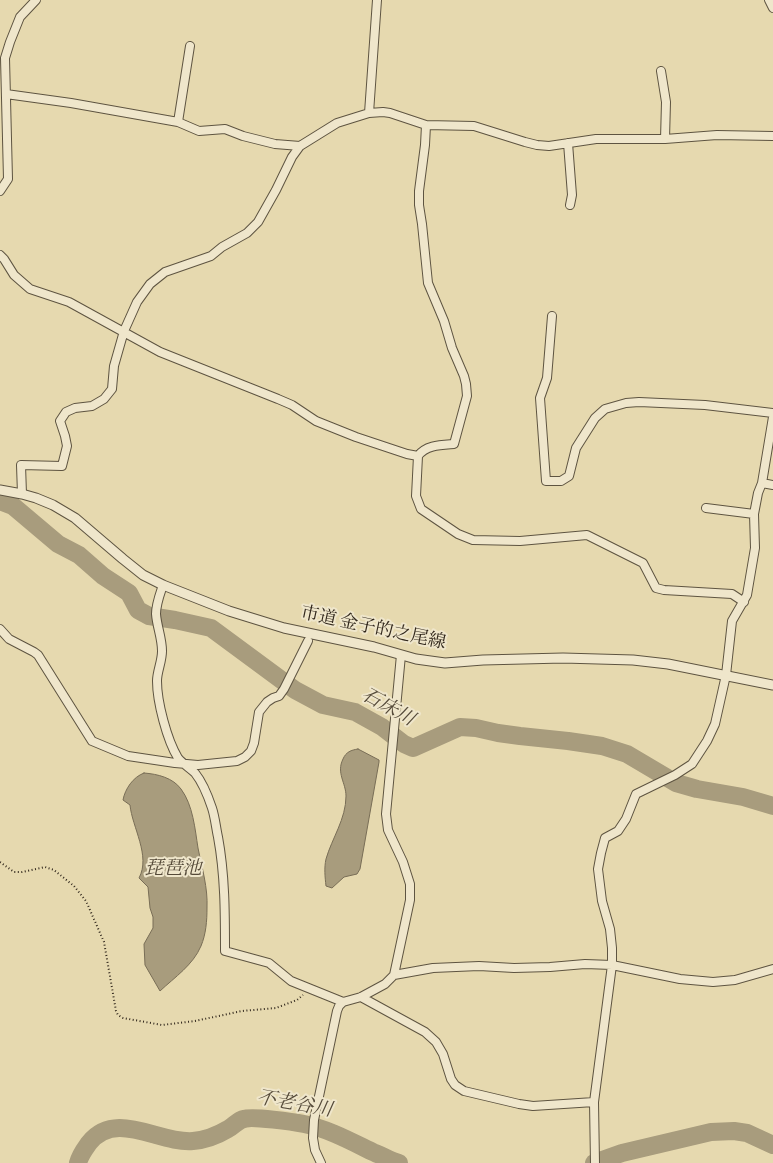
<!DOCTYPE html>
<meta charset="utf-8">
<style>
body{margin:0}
canvas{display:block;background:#e6d9af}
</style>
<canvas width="773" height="1163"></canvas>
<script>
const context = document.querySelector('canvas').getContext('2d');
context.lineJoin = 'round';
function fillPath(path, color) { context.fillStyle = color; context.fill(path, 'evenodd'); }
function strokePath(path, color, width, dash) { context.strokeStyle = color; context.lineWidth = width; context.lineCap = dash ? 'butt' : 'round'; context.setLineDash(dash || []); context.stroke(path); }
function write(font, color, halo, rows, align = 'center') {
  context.font = font + ' "Sorts Mill Goudy","Noto Serif JP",serif'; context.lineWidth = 4; context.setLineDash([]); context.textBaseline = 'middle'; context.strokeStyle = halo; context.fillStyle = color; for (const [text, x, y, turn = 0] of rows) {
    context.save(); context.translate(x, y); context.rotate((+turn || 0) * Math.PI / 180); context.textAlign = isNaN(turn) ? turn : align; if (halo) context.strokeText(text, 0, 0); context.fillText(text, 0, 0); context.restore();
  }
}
const water = new Path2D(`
 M 358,749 L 379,760 L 379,762 L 360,869 L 357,874 L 344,877 L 332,888 L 326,886 C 325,877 324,868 326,859 C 332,838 346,819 346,796 C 346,783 336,773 343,759 C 346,752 351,750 358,749 Z
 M 144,773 C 158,774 173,778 181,789 C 193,805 195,829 198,848 C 202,868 208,888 207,908 C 207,921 206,934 201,946 C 193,965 175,977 160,991 L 145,965 L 144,944 L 153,928 L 153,917 L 150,908 L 148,887 L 139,878 C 151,856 132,827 130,805 L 123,800 C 125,789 133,777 144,773 Z`);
const river = new Path2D(`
 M 0,501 L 13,506 L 58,544 L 79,555 L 103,576 L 129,593 L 138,610 L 149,616 L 175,620 L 211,628 L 295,690 L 323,705 L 355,712 L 382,727 L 404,744 L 413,748 L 460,727 L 476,728 L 498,733 L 520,736 L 568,741 L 602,746 L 627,754 L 676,783 L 697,789 L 743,797 L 773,806
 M 78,1163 C 80,1155 84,1150 89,1143 C 116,1109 159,1144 193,1141 C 205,1140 218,1135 228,1129 C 234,1126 238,1120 244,1119 C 252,1116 294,1122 304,1124 C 329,1129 352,1142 375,1153 C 383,1156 391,1161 399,1163
 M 594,1163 L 622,1153 L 711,1132 L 734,1131 L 747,1133 L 773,1145`);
const path = new Path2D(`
 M 0,862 L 14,872 L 22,872 L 45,867 L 54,870 L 74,886 L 86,901 L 104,942 L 116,1011 L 118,1015 L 123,1018 L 162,1025 L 195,1021 L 242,1011 L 276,1008 L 297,1000 L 303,995`);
const minor = new Path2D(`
 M 769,0 L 773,8
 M 661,71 L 666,102 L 665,139
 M 6,94 L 71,103 L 178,122 L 199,131 L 225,129 L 243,136 L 275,144 L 300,146
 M 369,113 L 377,0
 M 178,122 L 190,46
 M 426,125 L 425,145 L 419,191 L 419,205 L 422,224 L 428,283 L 444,321 L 452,348 L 464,376 L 466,384 L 467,396 L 454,444 C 441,445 426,445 418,456 L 416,496 L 421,509 L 458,534 L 473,540 L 520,541 L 587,535 L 643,563 L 656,588 L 664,590 L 732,594 L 744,602
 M 568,143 L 572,195 L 570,205
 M 0,191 L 8,179 L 5,58 L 10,42 L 20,17 L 36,0
 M 0,255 L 4,259 L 14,275 L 30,289 L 69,302 L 160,352 L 278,399 L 292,405 L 316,421 L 356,437 L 407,454 L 418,456
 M 552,316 L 547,378 L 540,398 L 546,481 L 561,481 L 569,476 L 576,448 L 595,418 L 605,409 L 626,403 L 639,402 L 705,405 L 773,413
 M 762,483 L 773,485
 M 22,494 L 21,465 L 62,466 L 67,446 L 65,436 L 60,421 L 66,412 L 75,408 L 92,406 L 104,399 L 112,389 L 114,366 L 124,331 L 137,302 L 150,284 L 165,272 L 211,256 L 222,247 L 247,233 L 258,222 L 276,190 L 292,157 L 300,146 L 337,123 L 369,113 L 383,112 L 390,113 L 426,125 L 474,126 L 525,142 L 537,145 L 549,146 L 596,139 L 665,139 L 717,135 L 773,136
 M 706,508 L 754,514
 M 163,585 C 160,594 156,604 156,614 C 157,627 162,638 162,651 C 162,662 157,671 157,681 C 157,702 167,740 178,758 C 183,764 190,768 195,773 C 203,783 208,796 212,808 C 215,817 216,828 218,837 C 225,875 225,913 225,951 L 269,963 L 291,981 L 343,1002
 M 0,629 L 9,639 L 34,652 L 38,655 L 92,741 L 128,756 L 175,763 L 198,765 L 237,761 L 245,757 L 251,751 L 254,743 L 259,712 L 267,702 L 273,698 L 279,696 L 284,689 L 308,641
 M 394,975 L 433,968 L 479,966 L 514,968 L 550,967 L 585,964 L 612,965 L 680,979 L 713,982 L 735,980 L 773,969
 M 361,997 L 425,1032 L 436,1042 L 443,1054 L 451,1079 L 455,1085 L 464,1091 L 519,1104 L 533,1106 L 594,1102
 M 321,1163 L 315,1150 L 313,1138 L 314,1120 L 337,1011 L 339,1006 L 343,1002 L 361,997 L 385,984 L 394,975 L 410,900 L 410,884 L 403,862 L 388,830 L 386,814 L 401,655
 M 595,1163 L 594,1102 L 612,965 L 612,948 L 610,929 L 602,901 L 598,869 L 601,853 L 605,838 L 618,831 L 626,819 L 636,794 L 675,775 L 692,764 L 707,741 L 715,724 L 726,675 L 732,621 L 747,595 L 755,548 L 754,514 L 758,493 L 762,483 L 773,417`);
const tertiary = new Path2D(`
 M 0,490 L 22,494 L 36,498 L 53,505 L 75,518 L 123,559 L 143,575 L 163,585 L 229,611 L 284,628 L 374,647 L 416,659 L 445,663 L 483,660 L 563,658 L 633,660 L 668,664 L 773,685`);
const streetNames = [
 ["市道 金子的之尾線",373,630,12]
];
const waterNames = [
 ["石床川",387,709,29],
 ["琵琶池",173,871],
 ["不老谷川",294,1106,10]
];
fillPath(water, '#a89c7d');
strokePath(water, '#786d56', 1);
strokePath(river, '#a89c7d', 18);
strokePath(minor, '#5e5441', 10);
strokePath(tertiary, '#5e5441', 11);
strokePath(path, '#31271c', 2, [1, 2.5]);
strokePath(minor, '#efe6cb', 8);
strokePath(tertiary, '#efe6cb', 9);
write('18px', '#31271c', '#efe6cb', streetNames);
write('italic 19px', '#554a39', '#efe6cb', waterNames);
</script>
